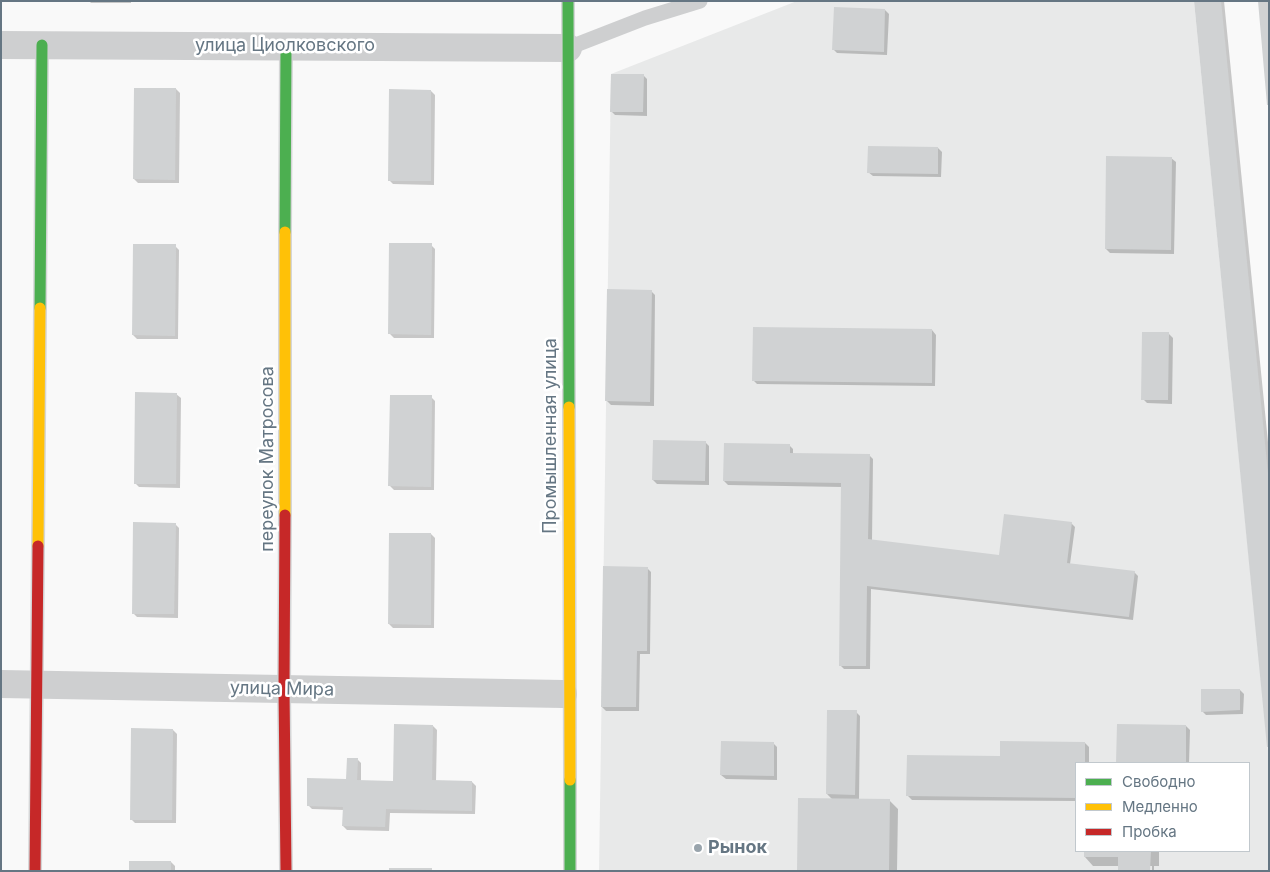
<!DOCTYPE html>
<meta charset="utf-8">
<style>
body{margin:0}
#map{position:relative;width:1270px;height:872px;overflow:hidden;background:#f9f9f9;font-family:Inter,sans-serif}
canvas{display:block}
.frame{position:absolute;inset:0;border:2px solid #657683;pointer-events:none}
.legend{position:absolute;left:1075px;top:762px;width:175px;height:90px;box-sizing:border-box;background:#fff;border:1px solid #c1c8cd;margin:0;padding:6px 9px;list-style:none;font-size:15px;color:#657683}
.legend li{display:flex;align-items:center;gap:10px;height:25px}
.legend b{width:25px;border:1px solid #c1c8cd}
</style>
<div id="map">
<canvas width="1270" height="872"></canvas>
<div class="frame"></div>
<ul class="legend">
<li><b style="height:6px;background:#4caf50"></b>Свободно</li>
<li><b style="height:6px;background:#ffc107"></b>Медленно</li>
<li><b style="height:6px;background:#c62828"></b>Пробка</li>
</ul>
</div>
<script>
const context = document.querySelector('canvas').getContext('2d');
context.lineJoin = 'round';
function fillPath(path, color) { context.fillStyle = color; context.fill(path, 'evenodd'); }
function strokePath(path, color, width, dash) { context.strokeStyle = color; context.lineWidth = width; context.lineCap = dash ? 'butt' : 'round'; context.setLineDash(dash || []); context.stroke(path); }
function write(font, color, halo, rows, align = 'center') {
  context.font = font + ' Inter,sans-serif'; context.lineWidth = 5; context.setLineDash([]); context.textBaseline = 'middle'; context.strokeStyle = halo; context.fillStyle = color; for (const [text, x, y, turn = 0] of rows) {
    context.save(); context.translate(x, y); context.rotate((+turn || 0) * Math.PI / 180); context.textAlign = isNaN(turn) ? turn : align; if (halo) context.strokeText(text, 0, 0); context.fillText(text, 0, 0); context.restore();
  }
}
const built = new Path2D(`
 M 797,1 L 1194,1 L 1269,761 L 1269,871 L 599,871 L 611,74 ZM 1076,763 L 1249,763 L 1249,851 L 1076,851 Z`);
const shadow = new Path2D(`
 M 89,1 L 131,1 L 131,3 L 91,3 Z
 M 1195,1 L 1224,1 L 1269,452 L 1269,748 Z
 M 885,10 L 889,14 L 887,55 L 837,53 L 833,49 Z
 M 643,75 L 647,79 L 647,116 L 615,115 L 611,111 Z
 M 176,89 L 180,93 L 179,183 L 138,183 L 134,179 Z
 M 431,91 L 435,95 L 434,185 L 393,184 L 389,180 Z
 M 938,148 L 942,152 L 941,177 L 873,176 L 868,172 Z
 M 1171,158 L 1176,162 L 1174,254 L 1110,253 L 1106,249 Z
 M 431,245 L 435,249 L 434,338 L 394,338 L 390,334 Z
 M 175,246 L 179,250 L 178,339 L 137,339 L 133,335 Z
 M 651,291 L 655,295 L 654,406 L 611,405 L 607,401 Z
 M 932,330 L 936,335 L 935,386 L 757,384 L 753,380 Z
 M 1169,334 L 1173,338 L 1172,404 L 1147,403 L 1143,399 Z
 M 176,394 L 181,398 L 180,488 L 139,487 L 135,483 Z
 M 431,397 L 435,401 L 434,490 L 394,490 L 390,486 Z
 M 705,442 L 709,446 L 709,485 L 657,484 L 653,480 Z
 M 789,445 L 793,449 L 793,454 L 869,455 L 873,459 L 872,541 L 1000,556 L 1071,523 L 1075,527 L 1070,564 L 1134,572 L 1138,576 L 1133,620 L 871,589 L 870,669 L 844,669 L 840,665 L 842,487 L 728,485 L 724,481 Z
 M 175,524 L 179,528 L 178,618 L 137,617 L 133,613 Z
 M 431,534 L 435,538 L 434,628 L 393,628 L 389,624 Z
 M 647,568 L 651,572 L 650,654 L 640,654 L 639,711 L 606,711 L 602,707 Z
 M 1240,690 L 1244,694 L 1243,714 L 1206,715 L 1202,711 Z
 M 856,712 L 860,716 L 859,800 L 889,800 L 898,809 L 897,871 L 798,871 L 833,800 L 827,794 Z
 M 1118,725 L 1186,726 L 1190,730 L 1189,763 L 1118,763 Z
 M 433,726 L 437,730 L 436,782 L 472,782 L 476,786 L 475,814 L 390,813 L 389,831 L 347,830 L 343,826 L 344,810 L 312,809 L 308,805 L 347,780 L 357,759 L 361,763 L 361,781 L 394,782 Z
 M 173,730 L 177,734 L 176,823 L 135,823 L 131,819 Z
 M 773,743 L 777,747 L 777,780 L 726,779 L 721,775 Z
 M 1085,743 L 1089,747 L 1089,763 L 1076,763 L 1076,801 L 912,800 L 908,796 L 1001,757 Z
 M 1085,851 L 1159,851 L 1159,866 L 1154,866 L 1154,871 L 1152,871 L 1152,866 L 1093,866 L 1085,857 Z
 M 171,862 L 175,866 L 175,871 L 130,871 Z`);
const building = new Path2D(`
 M 1194,1 L 1221,1 L 1269,484 L 1269,747 L 1267,747 Z
 M 1258,1 L 1269,1 L 1269,105 L 1267,105 Z
 M 834,7 L 885,9 L 884,52 L 832,50 Z
 M 611,74 L 644,74 L 643,112 L 610,112 Z
 M 134,88 L 176,88 L 175,180 L 133,179 Z
 M 389,89 L 431,90 L 431,181 L 388,181 Z
 M 868,146 L 938,147 L 938,174 L 867,173 Z
 M 1106,156 L 1172,157 L 1171,250 L 1105,249 Z
 M 389,243 L 432,243 L 431,335 L 388,334 Z
 M 133,244 L 176,244 L 175,336 L 132,335 Z
 M 607,289 L 652,290 L 650,402 L 605,401 Z
 M 753,327 L 932,329 L 932,383 L 752,381 Z
 M 1142,332 L 1169,332 L 1168,400 L 1141,400 Z
 M 135,392 L 177,393 L 176,484 L 134,484 Z
 M 390,395 L 432,395 L 431,487 L 388,486 Z
 M 653,440 L 706,441 L 705,481 L 652,480 Z
 M 724,443 L 790,444 L 790,453 L 870,454 L 868,539 L 999,555 L 1004,514 L 1072,522 L 1067,563 L 1135,571 L 1129,617 L 867,586 L 866,666 L 839,666 L 841,483 L 723,481 Z
 M 133,522 L 176,523 L 174,614 L 132,614 Z
 M 389,533 L 431,533 L 431,625 L 388,624 Z
 M 603,566 L 648,567 L 647,651 L 637,651 L 636,707 L 601,707 Z
 M 1201,689 L 1240,689 L 1240,710 L 1201,712 Z
 M 827,710 L 857,710 L 855,795 L 826,794 Z
 M 394,724 L 433,725 L 432,780 L 472,781 L 472,811 L 386,809 L 385,827 L 342,826 L 343,807 L 307,806 L 307,778 L 346,779 L 347,758 L 358,758 L 357,780 L 393,781 Z
 M 1117,724 L 1186,725 L 1186,763 L 1116,763 Z
 M 131,728 L 173,729 L 172,820 L 130,820 Z
 M 721,741 L 774,742 L 774,776 L 720,775 Z
 M 1000,741 L 1085,742 L 1085,763 L 1076,763 L 1076,798 L 906,796 L 907,755 L 1000,756 Z
 M 798,798 L 890,799 L 889,871 L 797,871 Z
 M 1084,851 L 1151,851 L 1150,871 L 1118,871 L 1118,857 L 1084,857 Z
 M 129,861 L 171,861 L 171,871 L 129,871 Z
 M 389,868 L 432,868 L 432,871 L 389,871 Z`);
const lane = new Path2D(`
 M 568,48 L 645,18 L 700,1`);
const street = new Path2D(`
 M 1,45 L 568,48
 M 1,684 L 563,694`);
const fast = new Path2D(`
 M 568,1 L 569,407
 M 285,232 L 286,47
 M 40,308 L 42,45
 M 570,780 L 570,871`);
const slow = new Path2D(`
 M 569,407 L 570,780
 M 285,515 L 285,232
 M 38,546 L 40,308`);
const jam = new Path2D(`
 M 285,515 L 284,689 L 286,871
 M 35,871 L 38,546`);
const markers = [
 [698,848,5,"#99a4ac"]
];
const streetNames = [
 ["улица Циолковского",285,46],
 ["Промышленная улица",551,436,-90],
 ["переулок Матросова",268,459,-90],
 ["улица Мира",282,689,1]
];
const poiNames = [
 ["Рынок",708,848]
];
fillPath(built, '#e8e9e9');
fillPath(shadow, '#0003');
fillPath(building, '#d0d2d3');
strokePath(fast, '#d5d6d7', 14);
strokePath(slow, '#d5d6d7', 14);
strokePath(jam, '#d5d6d7', 14);
strokePath(lane, '#cecfd0', 15);
strokePath(street, '#cecfd0', 28);
strokePath(fast, '#4caf50', 11);
strokePath(slow, '#ffc107', 11);
strokePath(jam, '#c62828', 11);
for (const [x, y, r, color] of markers) { const dot = new Path2D(); dot.arc(x, y, r, 0, 2 * Math.PI); context.fillStyle = color; context.fill(dot); strokePath(dot, '#fff', 2); }
write('18px', '#657683', '#fff', streetNames);
write('bold 18px', '#657683', '#fff', poiNames, 'left');
</script>
